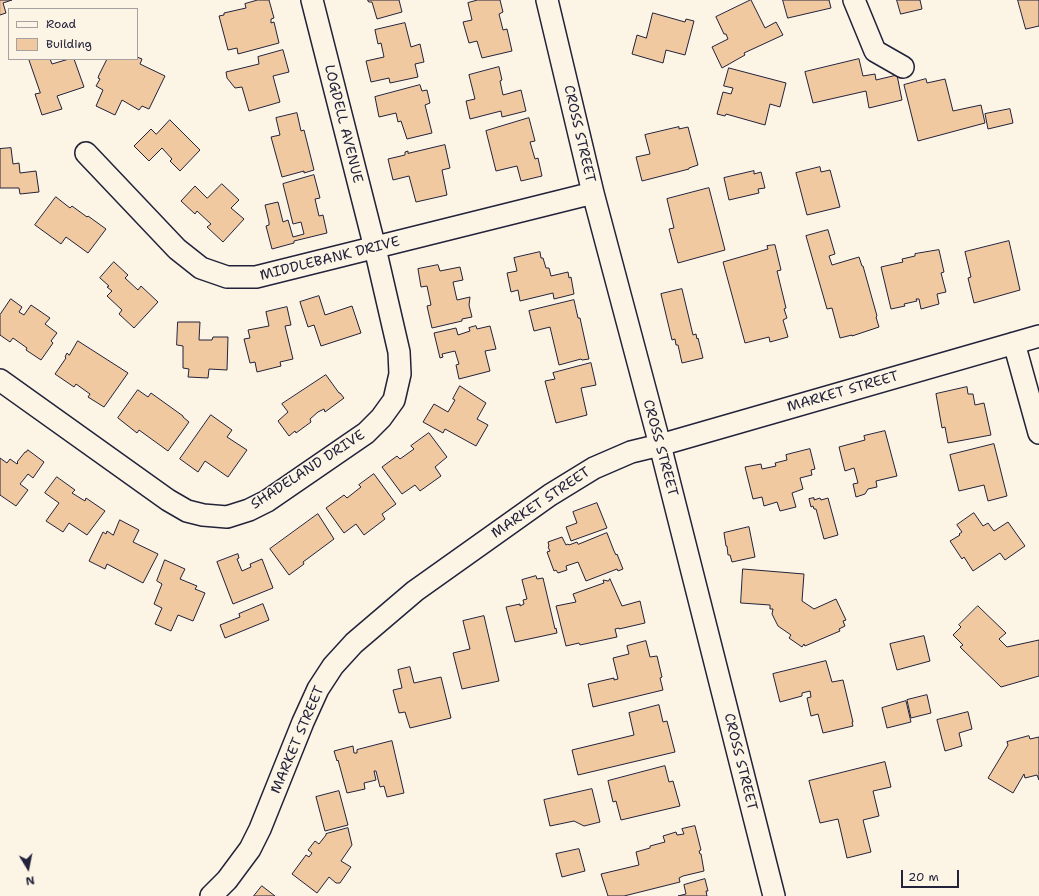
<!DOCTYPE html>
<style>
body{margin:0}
#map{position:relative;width:1039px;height:896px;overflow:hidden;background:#fcf5e5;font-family:"Shantell Sans",sans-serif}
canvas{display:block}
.legend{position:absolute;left:8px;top:8px;width:130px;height:52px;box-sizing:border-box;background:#fcf5e5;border:1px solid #a5a1a1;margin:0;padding:5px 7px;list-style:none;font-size:12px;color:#22223b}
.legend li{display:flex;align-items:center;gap:8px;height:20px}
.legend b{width:20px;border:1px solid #a5a1a1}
.north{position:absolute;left:8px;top:848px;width:40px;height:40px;-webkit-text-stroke:3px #fcf5e5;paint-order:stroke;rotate:170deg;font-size:11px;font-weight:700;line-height:16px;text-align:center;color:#22223b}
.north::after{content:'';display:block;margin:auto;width:14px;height:18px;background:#22223b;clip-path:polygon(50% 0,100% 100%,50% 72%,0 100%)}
.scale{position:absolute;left:901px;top:870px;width:58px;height:18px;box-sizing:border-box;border:2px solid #22223b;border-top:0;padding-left:5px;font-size:12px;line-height:14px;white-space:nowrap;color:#22223b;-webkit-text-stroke:3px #fcf5e5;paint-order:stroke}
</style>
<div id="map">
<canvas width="1039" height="896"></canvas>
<ul class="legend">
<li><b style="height:5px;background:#fcf5e5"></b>Road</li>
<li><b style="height:11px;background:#f1c9a0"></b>Building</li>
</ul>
<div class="north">N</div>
<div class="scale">20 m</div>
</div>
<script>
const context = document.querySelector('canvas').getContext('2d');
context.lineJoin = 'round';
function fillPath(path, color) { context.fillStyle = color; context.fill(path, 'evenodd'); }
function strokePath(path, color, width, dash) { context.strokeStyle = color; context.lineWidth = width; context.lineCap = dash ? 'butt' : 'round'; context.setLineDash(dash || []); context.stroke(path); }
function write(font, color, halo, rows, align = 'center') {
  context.font = font + ' "Shantell Sans",sans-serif'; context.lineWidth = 3; context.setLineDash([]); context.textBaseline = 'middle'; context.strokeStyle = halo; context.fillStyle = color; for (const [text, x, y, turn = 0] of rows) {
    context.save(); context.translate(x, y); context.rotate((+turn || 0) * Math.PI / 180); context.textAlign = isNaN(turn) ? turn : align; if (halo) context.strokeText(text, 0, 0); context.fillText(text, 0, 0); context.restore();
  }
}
const building = new Path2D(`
 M 0,0 L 12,0 L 3,3 L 6,13 L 0,15 Z
 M 258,0 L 269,0 L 274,18 L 271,19 L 271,23 L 274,22 L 279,43 L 238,54 L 237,48 L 228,50 L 219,16 L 224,15 L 224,13 L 246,8 L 245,4 Z
 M 368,0 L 399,0 L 402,12 L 377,19 L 372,2 L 369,2 Z
 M 478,0 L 500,0 L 503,12 L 499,14 L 503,30 L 507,29 L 512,51 L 482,58 L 477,41 L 469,43 L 463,22 L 472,20 L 468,3 Z
 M 751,0 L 765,28 L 776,22 L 783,35 L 744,53 L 745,55 L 722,68 L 712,47 L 728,39 L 726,34 L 724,34 L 716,17 Z
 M 783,0 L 829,0 L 831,8 L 788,18 Z
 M 897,0 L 920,0 L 922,9 L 901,14 Z
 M 1018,0 L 1039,0 L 1039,26 L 1026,29 Z
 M 653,13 L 685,22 L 686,19 L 694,21 L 685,55 L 666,50 L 663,63 L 632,54 L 637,35 L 646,38 Z
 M 405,23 L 411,47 L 420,44 L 424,62 L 415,64 L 418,77 L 390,83 L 389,78 L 371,82 L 366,61 L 384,57 L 381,43 L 378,44 L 375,30 Z
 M 283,50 L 289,72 L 273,76 L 280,102 L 249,111 L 242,87 L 235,88 L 227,78 L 226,72 L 259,64 L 258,57 Z
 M 137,57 L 142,59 L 140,64 L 165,76 L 149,109 L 142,106 L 139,110 L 122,100 L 115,115 L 96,106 L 103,90 L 96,86 L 100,79 L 98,78 L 99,75 L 107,59 L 137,59 Z
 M 29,59 L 50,59 L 52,64 L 69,59 L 74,59 L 84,87 L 57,96 L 62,109 L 42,115 L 35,94 L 40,93 Z
 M 859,59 L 863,76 L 875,74 L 876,80 L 897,75 L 902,100 L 869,108 L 866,91 L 813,103 L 805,72 Z
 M 499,67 L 502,80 L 500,81 L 503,95 L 521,90 L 526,111 L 502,117 L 501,111 L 470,119 L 466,101 L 475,99 L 469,75 Z
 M 729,68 L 786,83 L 780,107 L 770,104 L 765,125 L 726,114 L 725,116 L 717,114 L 723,92 L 731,94 L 733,88 L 724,86 Z
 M 926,79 L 927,83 L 945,79 L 953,111 L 981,105 L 985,123 L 918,141 L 904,85 Z
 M 420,85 L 422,91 L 427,90 L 430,103 L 425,105 L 432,133 L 407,139 L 401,121 L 398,122 L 396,113 L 379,117 L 375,97 Z
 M 1010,109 L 1013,123 L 988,129 L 985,114 Z
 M 297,113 L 301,131 L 304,130 L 314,170 L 304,173 L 304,171 L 282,177 L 271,137 L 280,135 L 276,118 Z
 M 529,118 L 535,141 L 530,142 L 535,159 L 538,158 L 542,176 L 521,181 L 517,166 L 496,171 L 486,131 Z
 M 170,120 L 200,150 L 180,171 L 170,161 L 172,159 L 162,148 L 149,161 L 134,146 L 151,129 L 156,134 Z
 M 679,127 L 679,129 L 688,127 L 698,165 L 689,168 L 689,169 L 642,181 L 636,157 L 650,154 L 645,135 Z
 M 445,145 L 450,168 L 442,170 L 447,195 L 416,202 L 409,176 L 393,180 L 388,159 L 405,155 L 405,152 L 408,151 L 408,153 Z
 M 11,148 L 13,164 L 19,163 L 20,173 L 36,171 L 39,192 L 20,194 L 19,188 L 0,188 L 0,149 Z
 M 820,167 L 821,172 L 830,170 L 840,207 L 807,215 L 796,173 Z
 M 754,171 L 754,174 L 761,172 L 765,188 L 758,189 L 759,193 L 729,200 L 724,178 Z
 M 314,175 L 320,198 L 315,199 L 319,216 L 323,215 L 327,233 L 294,241 L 294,243 L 272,249 L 266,226 L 269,225 L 269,222 L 265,205 L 278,202 L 283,222 L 288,220 L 293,237 L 304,234 L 301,222 L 293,224 L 283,184 Z
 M 222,184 L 239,200 L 231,208 L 244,219 L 223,242 L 207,227 L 211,224 L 197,211 L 195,214 L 181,201 L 195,186 L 207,198 Z
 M 709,188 L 725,250 L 678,263 L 669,229 L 674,228 L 667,199 Z
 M 56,197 L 70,208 L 72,206 L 87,217 L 88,216 L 106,229 L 88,253 L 66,237 L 61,244 L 35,225 Z
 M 828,230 L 835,254 L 829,256 L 832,265 L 859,257 L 862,266 L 863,266 L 877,316 L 876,317 L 879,327 L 852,336 L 852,335 L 840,338 L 832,308 L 827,309 L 806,236 Z
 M 1009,241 L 1020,290 L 974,303 L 968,278 L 971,277 L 965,252 Z
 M 775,245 L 781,270 L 777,271 L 786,308 L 784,309 L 787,318 L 783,320 L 788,337 L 770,342 L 769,337 L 745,343 L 723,262 L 768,249 L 767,246 Z
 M 939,250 L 944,272 L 941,273 L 946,292 L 937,294 L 939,304 L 921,309 L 919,299 L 916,299 L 917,301 L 904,304 L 905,306 L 891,309 L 881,267 L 903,262 L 902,259 L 915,256 L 915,254 Z
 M 540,252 L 541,258 L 543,258 L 546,268 L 549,268 L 551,276 L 568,272 L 569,278 L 571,277 L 574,294 L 554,299 L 553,293 L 520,301 L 518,290 L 511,292 L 507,273 L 517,271 L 514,258 Z
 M 114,262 L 128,275 L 125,278 L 138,290 L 141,286 L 158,302 L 134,328 L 119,314 L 122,310 L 107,296 L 112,291 L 107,287 L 109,286 L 100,278 Z
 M 438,265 L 440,271 L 460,267 L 463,280 L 453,282 L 457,300 L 470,297 L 469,305 L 472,317 L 462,319 L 462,321 L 432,328 L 427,306 L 431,305 L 427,286 L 421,287 L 418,269 Z
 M 682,289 L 693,335 L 696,334 L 697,339 L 698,338 L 703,358 L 682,363 L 678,345 L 676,345 L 675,339 L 672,340 L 661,294 Z
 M 319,296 L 325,315 L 352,306 L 361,333 L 321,346 L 314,325 L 308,327 L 300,302 Z
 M 11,299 L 22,307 L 19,312 L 24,315 L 31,305 L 50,318 L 45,324 L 57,333 L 51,341 L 53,343 L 41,360 L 26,350 L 27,348 L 13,338 L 10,342 L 0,335 L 0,315 Z
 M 574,300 L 578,318 L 580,318 L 589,359 L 582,360 L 581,359 L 559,365 L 550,327 L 534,331 L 529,311 Z
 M 287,307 L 291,325 L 285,326 L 293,359 L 280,362 L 281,366 L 257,372 L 255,362 L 250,363 L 244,339 L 250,338 L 248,330 L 269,326 L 266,312 Z
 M 178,322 L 200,322 L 199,340 L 212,340 L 213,337 L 228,337 L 227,370 L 209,369 L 208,378 L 188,377 L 189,369 L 183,368 L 183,346 L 177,345 Z
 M 476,326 L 477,329 L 490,326 L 496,349 L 485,351 L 490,371 L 459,379 L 456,365 L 459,364 L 455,351 L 442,354 L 443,357 L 440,358 L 434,333 L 456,328 L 458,335 L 470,331 L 469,328 Z
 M 78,341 L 128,373 L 104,407 L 88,397 L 90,394 L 76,384 L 74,387 L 55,374 L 66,358 L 65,357 L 67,353 L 69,355 Z
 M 591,363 L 596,385 L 581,388 L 587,415 L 556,423 L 545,381 L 555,379 L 553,373 Z
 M 326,375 L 339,393 L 340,393 L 344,398 L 325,412 L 324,409 L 318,412 L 310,419 L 311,422 L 296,433 L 295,431 L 289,436 L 278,421 L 288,412 L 282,404 Z
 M 460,386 L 486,403 L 477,419 L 488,425 L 476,446 L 445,429 L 443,433 L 423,422 L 434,404 L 448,412 L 455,400 L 453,399 Z
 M 967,387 L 968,394 L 973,394 L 975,405 L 984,403 L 991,435 L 948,443 L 945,427 L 942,428 L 936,394 Z
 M 138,390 L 148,397 L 151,393 L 183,416 L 183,417 L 189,422 L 168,451 L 139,430 L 137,433 L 118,418 Z
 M 211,415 L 232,430 L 227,437 L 247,450 L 228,477 L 205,461 L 198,472 L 180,459 Z
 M 885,431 L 897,476 L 876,481 L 877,487 L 868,489 L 865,494 L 856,497 L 853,484 L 858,483 L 854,468 L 845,471 L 839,447 L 865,440 L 864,436 Z
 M 429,433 L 447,457 L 435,467 L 441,476 L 420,491 L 415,485 L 402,494 L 382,467 L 397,456 L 400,459 L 414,449 L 411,446 Z
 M 994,444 L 1007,496 L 988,501 L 984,485 L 959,491 L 950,455 Z
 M 810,449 L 815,469 L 811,470 L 812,475 L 800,478 L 803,489 L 792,493 L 796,507 L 780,511 L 777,502 L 764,506 L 762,497 L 753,499 L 745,467 L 761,464 L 762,469 L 776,466 L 775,463 L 787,460 L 786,455 Z
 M 28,450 L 44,462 L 33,478 L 28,474 L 20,484 L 28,490 L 16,506 L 0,495 L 0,458 L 7,463 L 10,459 L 17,464 L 18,463 L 17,462 L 25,452 L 26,452 Z
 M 374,474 L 396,504 L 382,514 L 385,519 L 364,535 L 356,524 L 344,533 L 326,508 L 344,495 L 347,498 L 361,487 L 359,485 Z
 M 57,477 L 75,490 L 72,493 L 85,501 L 86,498 L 105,511 L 87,535 L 69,523 L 63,532 L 46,521 L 59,503 L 45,493 Z
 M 814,498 L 814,500 L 820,498 L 821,500 L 828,498 L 838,535 L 824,539 L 816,509 L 814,509 L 813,506 L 811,507 L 809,499 Z
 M 597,503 L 607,528 L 571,541 L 566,527 L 577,523 L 573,512 Z
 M 974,513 L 983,526 L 988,523 L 994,531 L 1008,522 L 1025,546 L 1005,560 L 1000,553 L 973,571 L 964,557 L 962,559 L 950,541 L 960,535 L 959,534 L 962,532 L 957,525 Z
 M 318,514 L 334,539 L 303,562 L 304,564 L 289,575 L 270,549 Z
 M 120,520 L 139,530 L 133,542 L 158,554 L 143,583 L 107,564 L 105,569 L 89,561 L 103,532 L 106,534 L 107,531 L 113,535 Z
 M 749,527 L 755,557 L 732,562 L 730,555 L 728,555 L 727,546 L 726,546 L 724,533 Z
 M 607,533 L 614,551 L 616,555 L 617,554 L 623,569 L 618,571 L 617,569 L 586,581 L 578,562 L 566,566 L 567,570 L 558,573 L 556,570 L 554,571 L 547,552 L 550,551 L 548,547 L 549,546 L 548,542 L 562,537 L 566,545 L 568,544 L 569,545 L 577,542 L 578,544 Z
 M 238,554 L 239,558 L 237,559 L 242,571 L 251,567 L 250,564 L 262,559 L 273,588 L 233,604 L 217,562 Z
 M 165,560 L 185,569 L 180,579 L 197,586 L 195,589 L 205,593 L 193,621 L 178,615 L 171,631 L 155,624 L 162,608 L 154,604 L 162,584 L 157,581 Z
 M 743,569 L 804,574 L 802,601 L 814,609 L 836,599 L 846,620 L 843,621 L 845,626 L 839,629 L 840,631 L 805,646 L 804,644 L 802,647 L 789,638 L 791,635 L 778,626 L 772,614 L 773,609 L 770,609 L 770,605 L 741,603 Z
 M 536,576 L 537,579 L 543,578 L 555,629 L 556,628 L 557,633 L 515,642 L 506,607 L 520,604 L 520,606 L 524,604 L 523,600 L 527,599 L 522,580 Z
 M 610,579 L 622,606 L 640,601 L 645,623 L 619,629 L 619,628 L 615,629 L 617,637 L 580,645 L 579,643 L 566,646 L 556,606 L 576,602 L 573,594 L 604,583 L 603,580 L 608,581 Z
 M 263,604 L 269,620 L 225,638 L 220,625 L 240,617 L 239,614 Z
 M 978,606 L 1006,633 L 999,639 L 1007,647 L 1039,640 L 1039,676 L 1001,687 L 960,647 L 963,645 L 953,635 L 961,627 L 959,625 Z
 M 484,616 L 499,681 L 462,689 L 453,653 L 470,649 L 463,621 Z
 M 924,636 L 930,661 L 897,670 L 890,644 Z
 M 646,641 L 650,657 L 657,656 L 662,677 L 660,678 L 663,690 L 593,707 L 588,684 L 614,678 L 614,680 L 618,679 L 613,658 L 629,654 L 627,646 Z
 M 826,661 L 832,682 L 843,680 L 853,722 L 852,722 L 853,726 L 823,733 L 818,714 L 811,716 L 807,698 L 811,697 L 810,691 L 802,693 L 802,696 L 780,702 L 773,674 Z
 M 410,667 L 414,683 L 441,677 L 451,718 L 410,728 L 405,712 L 399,713 L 393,690 L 402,688 L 398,670 Z
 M 927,695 L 931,713 L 911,718 L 907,700 Z
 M 906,701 L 911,722 L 887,728 L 882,708 Z
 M 659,705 L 663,722 L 667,721 L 675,752 L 578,775 L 572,750 L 634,735 L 629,713 Z
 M 968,712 L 972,729 L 959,733 L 962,746 L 945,751 L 937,720 Z
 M 1029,736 L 1030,739 L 1039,737 L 1039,780 L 1037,775 L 1025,778 L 1024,774 L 1013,793 L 988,778 L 1008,745 L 1007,742 Z
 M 392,741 L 404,793 L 387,797 L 384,786 L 380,787 L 376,771 L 374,771 L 376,780 L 364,783 L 365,789 L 347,793 L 338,760 L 337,761 L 334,751 L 353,746 L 354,753 L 357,753 L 357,750 Z
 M 885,762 L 891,787 L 873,791 L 879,816 L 863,820 L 871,852 L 847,858 L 838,819 L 820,823 L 809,781 Z
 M 665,766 L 669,782 L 673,781 L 680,806 L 621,820 L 616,801 L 613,802 L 608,781 Z
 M 592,789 L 600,822 L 584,826 L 574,821 L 550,826 L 544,800 Z
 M 339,791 L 348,825 L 325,831 L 316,797 Z
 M 695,826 L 701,850 L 699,851 L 700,854 L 701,854 L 704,871 L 683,876 L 679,878 L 680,882 L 624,896 L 608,896 L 601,874 L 639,865 L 636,852 L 650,848 L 650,846 L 665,842 L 663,836 L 676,832 L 677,835 L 684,834 L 682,829 Z
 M 348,828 L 352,845 L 341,861 L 351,867 L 340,883 L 336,883 L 329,877 L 317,893 L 292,874 L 306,855 L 309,857 L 312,853 L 308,850 L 315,841 L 319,844 L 326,835 L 326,834 Z
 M 579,849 L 585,871 L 562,877 L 556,854 Z
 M 705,879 L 708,891 L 706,891 L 707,896 L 678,896 L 686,894 L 684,885 Z
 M 262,886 L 275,896 L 254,896 Z`);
const minor = new Path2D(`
 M 547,0 L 593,193 L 660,445 L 774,896
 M 854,0 L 875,51 L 903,67
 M 86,153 L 177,249 L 201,268 L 227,277 L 256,277 L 593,193
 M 1014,343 L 1039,433
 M 0,380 L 168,500 L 187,511 L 203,515 L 227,517 L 249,510 L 267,501 L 366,433 L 381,418 L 394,400 L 400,374 L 399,352 L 375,248 L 312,0
 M 211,896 L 227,880 L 250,849 L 260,829 L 303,722 L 318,689 L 333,666 L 354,643 L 415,591 L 550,495 L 594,468 L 631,452 L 660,445 L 1039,336`);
const streetNames = [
 ["LOGDELL AVENUE",343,124,76],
 ["CROSS STREET",579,134,77],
 ["MIDDLEBANK DRIVE",330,259,-14],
 ["MARKET STREET",843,392,-16],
 ["CROSS STREET",660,448,75],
 ["SHADELAND DRIVE",308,470,-33],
 ["MARKET STREET",541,503,-34],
 ["MARKET STREET",298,740,-67],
 ["CROSS STREET",740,762,76]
];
fillPath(building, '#f1c9a0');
strokePath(building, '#22223b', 1);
strokePath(minor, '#22223b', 24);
strokePath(minor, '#fcf5e5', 21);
write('14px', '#22223b', '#fcf5e5', streetNames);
</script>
